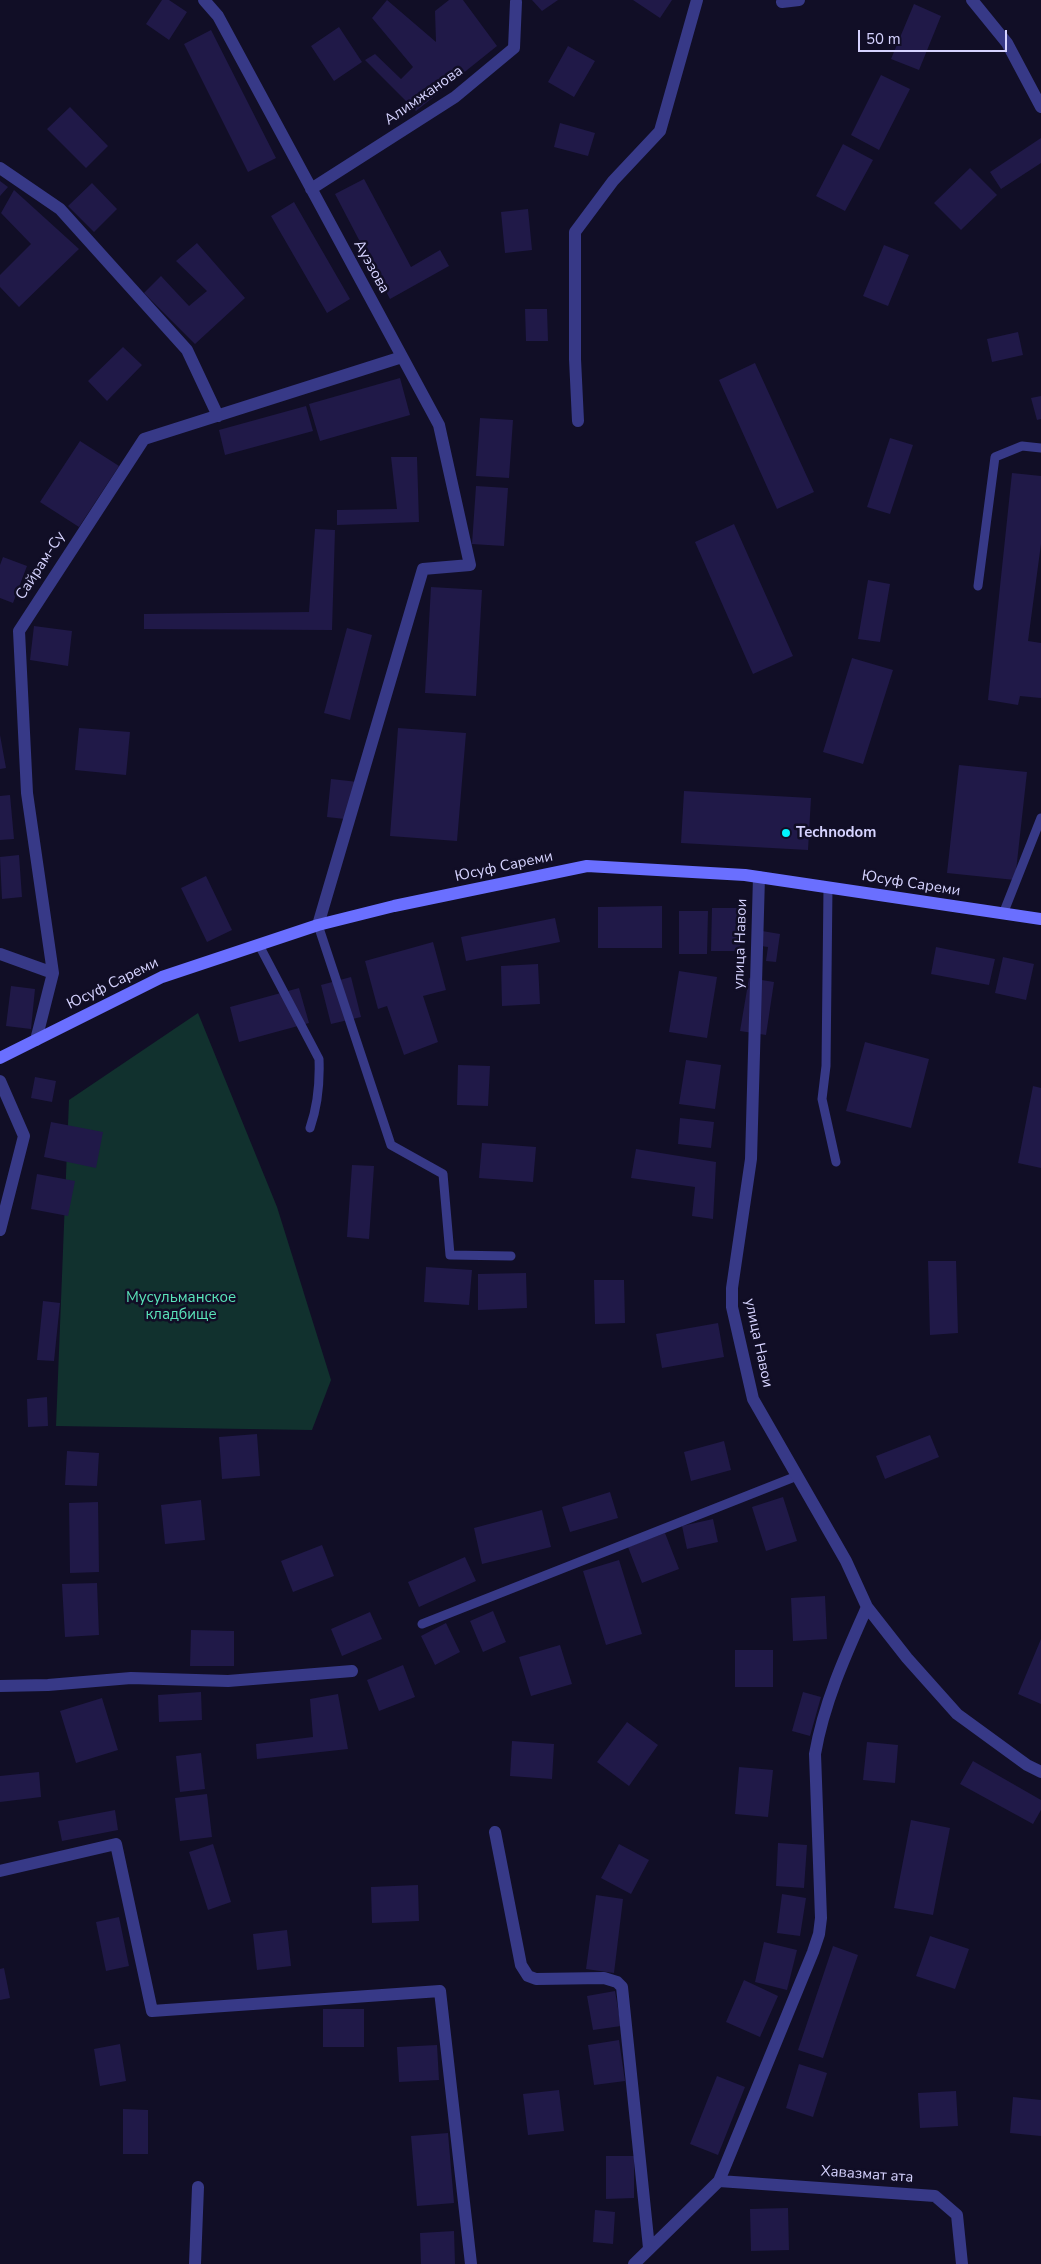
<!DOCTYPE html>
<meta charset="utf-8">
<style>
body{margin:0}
#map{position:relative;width:1041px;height:2264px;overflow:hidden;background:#110e26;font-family:"Nunito Sans",sans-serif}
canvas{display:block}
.scale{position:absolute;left:858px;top:30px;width:149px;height:22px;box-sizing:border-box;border:2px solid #d6d3ff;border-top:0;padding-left:6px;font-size:15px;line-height:18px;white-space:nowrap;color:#d6d3ff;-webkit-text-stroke:4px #110e26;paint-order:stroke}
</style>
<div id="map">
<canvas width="1041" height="2264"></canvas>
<div class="scale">50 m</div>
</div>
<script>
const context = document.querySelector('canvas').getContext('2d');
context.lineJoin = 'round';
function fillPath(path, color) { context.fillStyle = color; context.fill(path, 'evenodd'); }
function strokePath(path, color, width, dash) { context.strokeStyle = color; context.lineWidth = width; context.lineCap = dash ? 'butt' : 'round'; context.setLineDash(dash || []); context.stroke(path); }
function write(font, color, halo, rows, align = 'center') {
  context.font = font + ' "Nunito Sans",sans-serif'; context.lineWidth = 5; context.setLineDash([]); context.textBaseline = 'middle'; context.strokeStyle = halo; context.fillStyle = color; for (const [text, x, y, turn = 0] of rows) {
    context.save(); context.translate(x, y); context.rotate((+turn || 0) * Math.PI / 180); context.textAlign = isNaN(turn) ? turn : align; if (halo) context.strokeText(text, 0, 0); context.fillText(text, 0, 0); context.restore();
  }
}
const green = new Path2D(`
 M 198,1013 L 277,1207 L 331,1380 L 312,1430 L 56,1426 L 69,1100 Z`);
const building = new Path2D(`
 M 162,0 L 169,0 L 187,12 L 169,40 L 146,24 Z
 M 387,0 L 436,42 L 435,11 L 449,0 L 463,0 L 497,46 L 416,111 L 365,60 L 375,54 L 401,79 L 413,67 L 372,18 Z
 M 532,0 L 558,0 L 542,11 Z
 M 633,0 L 672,0 L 660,18 Z
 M 914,4 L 941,16 L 919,70 L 891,59 Z
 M 339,27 L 362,62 L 334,81 L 311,46 Z
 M 211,30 L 276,158 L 248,172 L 184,44 Z
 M 568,46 L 595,61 L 574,97 L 548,82 Z
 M 881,75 L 910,89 L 879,150 L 851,135 Z
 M 70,107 L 108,146 L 86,168 L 47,129 Z
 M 560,123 L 595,133 L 588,156 L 554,147 Z
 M 1041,138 L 1041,163 L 1001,189 L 990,172 Z
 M 843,144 L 873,160 L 845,211 L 816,196 Z
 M 970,168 L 997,195 L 961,230 L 934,203 Z
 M 364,179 L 411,267 L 440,250 L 449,266 L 390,299 L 335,194 Z
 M 0,181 L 8,187 L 0,196 Z
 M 92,183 L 117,209 L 94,232 L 68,206 Z
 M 14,190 L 79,249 L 19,307 L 0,287 L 0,275 L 31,244 L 1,213 Z
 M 294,202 L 350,299 L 327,313 L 271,216 Z
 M 528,209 L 532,250 L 505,253 L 501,212 Z
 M 197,243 L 245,298 L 195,344 L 144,293 L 161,276 L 189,306 L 207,291 L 176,261 Z
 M 884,245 L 909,255 L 888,306 L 863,296 Z
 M 525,309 L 547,309 L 548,341 L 526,341 Z
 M 1018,332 L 1023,355 L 992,362 L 987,339 Z
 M 123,347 L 142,365 L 107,401 L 88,381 Z
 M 755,363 L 814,492 L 777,509 L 719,380 Z
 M 400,378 L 410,415 L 320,441 L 309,404 Z
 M 1041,396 L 1041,419 L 1037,420 L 1031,398 Z
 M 306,406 L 313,431 L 225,455 L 219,430 Z
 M 480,418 L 513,420 L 509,478 L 476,476 Z
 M 890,438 L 913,445 L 890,514 L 867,507 Z
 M 80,441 L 119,466 L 79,527 L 40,502 Z
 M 391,457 L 417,457 L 419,522 L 337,525 L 337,510 L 397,509 Z
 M 1012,473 L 1041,476 L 1041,544 L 1028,641 L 1041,643 L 1041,698 L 1020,696 L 1018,705 L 988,700 Z
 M 476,486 L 508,488 L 504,546 L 472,544 Z
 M 734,524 L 793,656 L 753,674 L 695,542 Z
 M 315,529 L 335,530 L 332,630 L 144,629 L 144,614 L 309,612 Z
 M 3,557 L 27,566 L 13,603 L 0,598 L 0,565 Z
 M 868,580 L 890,584 L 880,642 L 858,639 Z
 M 431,587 L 482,590 L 476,696 L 425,693 Z
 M 34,626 L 72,631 L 68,666 L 30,660 Z
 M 347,628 L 372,635 L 350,720 L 324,713 Z
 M 852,658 L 893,670 L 863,764 L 823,752 Z
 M 79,728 L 130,732 L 126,775 L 75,770 Z
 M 398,728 L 466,733 L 457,841 L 390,836 Z
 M 0,735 L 6,768 L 0,769 Z
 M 959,765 L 1027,772 L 1015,880 L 947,873 Z
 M 331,779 L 358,782 L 354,820 L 327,817 Z
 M 684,791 L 811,798 L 808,850 L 681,843 Z
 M 10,795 L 14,839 L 0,840 L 0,796 Z
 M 19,855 L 22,897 L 2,899 L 0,857 Z
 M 206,876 L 232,930 L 207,942 L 181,888 Z
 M 662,906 L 662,948 L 598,948 L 598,907 Z
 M 712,908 L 741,908 L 740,951 L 711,951 Z
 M 679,911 L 708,911 L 707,954 L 679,954 Z
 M 555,918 L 560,942 L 466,961 L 461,937 Z
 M 756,930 L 780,934 L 776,962 L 766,961 L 768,947 L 754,945 Z
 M 433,942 L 446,990 L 423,996 L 438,1042 L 404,1055 L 387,1006 L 378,1009 L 365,961 Z
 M 936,947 L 995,959 L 989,985 L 931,974 Z
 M 1003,957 L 1034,964 L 1026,1000 L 995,993 Z
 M 538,964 L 540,1004 L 502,1006 L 501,966 Z
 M 679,971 L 717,977 L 707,1038 L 669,1032 Z
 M 351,977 L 361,1017 L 331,1024 L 321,985 Z
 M 749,978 L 774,982 L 766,1035 L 740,1031 Z
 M 11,986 L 35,989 L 31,1029 L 6,1026 Z
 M 299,988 L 309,1023 L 239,1042 L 230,1007 Z
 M 865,1042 L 929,1059 L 911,1128 L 846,1111 Z
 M 686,1060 L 721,1065 L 715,1109 L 679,1104 Z
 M 458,1065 L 490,1066 L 488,1106 L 457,1105 Z
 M 35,1077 L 56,1081 L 52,1102 L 31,1098 Z
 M 1033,1086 L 1041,1088 L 1041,1168 L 1018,1163 Z
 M 680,1118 L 714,1122 L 711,1148 L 678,1144 Z
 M 51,1122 L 103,1132 L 96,1168 L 44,1157 Z
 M 482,1143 L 536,1147 L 533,1182 L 479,1178 Z
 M 636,1149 L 716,1162 L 713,1219 L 692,1216 L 695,1187 L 631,1178 Z
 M 352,1165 L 374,1166 L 369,1239 L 347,1237 Z
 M 37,1174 L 75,1181 L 68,1216 L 31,1209 Z
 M 928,1261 L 956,1261 L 958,1333 L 930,1335 Z
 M 426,1267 L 472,1270 L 469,1305 L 424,1302 Z
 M 526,1273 L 527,1308 L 478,1310 L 478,1274 Z
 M 594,1280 L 624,1280 L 625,1323 L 595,1324 Z
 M 43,1301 L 60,1303 L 54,1361 L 37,1360 Z
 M 718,1323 L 724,1357 L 662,1368 L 656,1334 Z
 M 47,1397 L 48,1426 L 28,1427 L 27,1399 Z
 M 257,1434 L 260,1476 L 222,1479 L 219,1437 Z
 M 930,1435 L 939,1457 L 885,1479 L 876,1456 Z
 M 724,1441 L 731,1470 L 691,1481 L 684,1452 Z
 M 67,1451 L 99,1453 L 97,1486 L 65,1485 Z
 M 610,1492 L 618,1518 L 570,1532 L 562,1507 Z
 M 783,1497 L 797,1541 L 766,1551 L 752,1507 Z
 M 201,1500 L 205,1540 L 165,1544 L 161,1505 Z
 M 98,1502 L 99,1572 L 70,1573 L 69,1503 Z
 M 542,1510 L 551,1547 L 482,1564 L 474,1528 Z
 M 713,1519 L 718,1542 L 687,1549 L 682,1526 Z
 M 665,1533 L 679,1569 L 642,1583 L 628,1547 Z
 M 322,1545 L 334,1576 L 293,1592 L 281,1561 Z
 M 465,1557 L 476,1581 L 419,1607 L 408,1582 Z
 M 619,1560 L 642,1634 L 606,1645 L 583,1571 Z
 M 97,1583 L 99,1635 L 65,1637 L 62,1584 Z
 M 825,1596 L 827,1639 L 793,1641 L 791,1598 Z
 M 493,1611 L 506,1642 L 483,1652 L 470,1621 Z
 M 370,1612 L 382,1639 L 342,1656 L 331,1629 Z
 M 446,1623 L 460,1652 L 435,1665 L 421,1636 Z
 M 191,1630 L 234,1631 L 234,1666 L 190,1666 Z
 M 1041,1639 L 1041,1704 L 1018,1694 Z
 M 560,1645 L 572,1684 L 531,1696 L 519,1657 Z
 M 735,1650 L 773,1650 L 773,1687 L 735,1687 Z
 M 403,1665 L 415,1697 L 379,1711 L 367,1680 Z
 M 201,1692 L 202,1720 L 159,1722 L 158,1695 Z
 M 803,1692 L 821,1697 L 810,1736 L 792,1731 Z
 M 338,1694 L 348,1749 L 257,1759 L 256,1744 L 313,1737 L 310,1699 Z
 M 102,1698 L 118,1750 L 76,1763 L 60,1711 Z
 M 627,1722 L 658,1745 L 629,1786 L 597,1762 Z
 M 512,1741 L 554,1744 L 552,1779 L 510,1776 Z
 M 867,1742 L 898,1745 L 895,1783 L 863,1780 Z
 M 201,1753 L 205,1789 L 180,1792 L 176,1756 Z
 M 973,1761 L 1041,1800 L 1041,1810 L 1033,1824 L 960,1784 Z
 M 739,1767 L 773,1770 L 768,1817 L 735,1814 Z
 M 39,1772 L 41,1797 L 0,1802 L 0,1776 Z
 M 207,1794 L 212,1837 L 180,1841 L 175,1798 Z
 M 115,1810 L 118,1830 L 62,1841 L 58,1821 Z
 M 911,1820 L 950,1828 L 933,1915 L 894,1908 Z
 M 778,1843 L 807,1845 L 804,1888 L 776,1886 Z
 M 213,1844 L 231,1902 L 208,1910 L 189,1852 Z
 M 619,1844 L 649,1860 L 631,1894 L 601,1878 Z
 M 418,1885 L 419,1921 L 372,1923 L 371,1887 Z
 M 782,1894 L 806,1898 L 800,1936 L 777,1933 Z
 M 596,1895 L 623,1899 L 614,1973 L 586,1969 Z
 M 119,1917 L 129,1966 L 106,1971 L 96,1922 Z
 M 287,1930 L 291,1966 L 257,1970 L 253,1934 Z
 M 930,1936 L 969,1949 L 955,1989 L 916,1976 Z
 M 764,1942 L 797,1950 L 787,1990 L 755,1982 Z
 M 833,1946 L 858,1955 L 823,2058 L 798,2050 Z
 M 4,1968 L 10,1998 L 0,2000 L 0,1969 Z
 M 744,1980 L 778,1996 L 760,2037 L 726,2022 Z
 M 615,1991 L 621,2026 L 593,2030 L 587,1996 Z
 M 323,2009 L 364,2009 L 364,2047 L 323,2047 Z
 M 619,2040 L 625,2081 L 594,2085 L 588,2045 Z
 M 120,2044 L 126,2081 L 100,2086 L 94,2049 Z
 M 437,2045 L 439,2080 L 399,2082 L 397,2047 Z
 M 799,2064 L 827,2073 L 813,2117 L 786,2108 Z
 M 717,2076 L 745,2087 L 718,2155 L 690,2144 Z
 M 559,2090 L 564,2131 L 528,2135 L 523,2094 Z
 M 956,2091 L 958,2126 L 920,2128 L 918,2093 Z
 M 1013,2097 L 1041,2100 L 1041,2136 L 1010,2133 Z
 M 123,2109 L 148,2110 L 148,2154 L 123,2154 Z
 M 448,2133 L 454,2203 L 417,2206 L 411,2136 Z
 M 606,2156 L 634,2156 L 634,2198 L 606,2199 Z
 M 788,2208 L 789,2250 L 751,2251 L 750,2209 Z
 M 595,2210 L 615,2212 L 613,2244 L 593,2242 Z
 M 454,2231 L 455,2264 L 421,2264 L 420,2233 Z`);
const service = new Path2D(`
 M 978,586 L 995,457 L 1022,446 L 1041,448
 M 828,887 L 826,1066 L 822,1099 L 836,1162
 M 1003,914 L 1041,818
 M 318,925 L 391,1145 L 443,1174 L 450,1255 L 511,1256
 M 259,945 L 319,1059 C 320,1084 318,1105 310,1128
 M 422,1624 L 797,1476`);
const minor = new Path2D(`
 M 204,0 L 218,16 L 439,425 L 470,565 L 423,569 L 318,925
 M 972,0 L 1007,43 L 1041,107
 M 782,2 L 799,0
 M 0,168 L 60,209 L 187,350 L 218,416
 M 311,189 L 455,97 L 514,48 L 516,2
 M 578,421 L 575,359 L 575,232 L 613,181 L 660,131 L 697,0
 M 759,877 L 751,1159 L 732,1288 L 732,1307 L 753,1399 L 846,1561 L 867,1607 L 907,1658 L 957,1714 L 1027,1765 L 1041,1772
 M 0,954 L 53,973
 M 36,1040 L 53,973 L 27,793 L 19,631 L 144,439 L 402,357
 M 0,1081 L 24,1136 L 0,1230
 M 0,1686 L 48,1685 L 131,1678 L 228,1681 L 352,1671
 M 495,1832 L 521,1965 L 528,1976 L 536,1979 L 604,1978 L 617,1982 L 622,1987 L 649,2248
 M 0,1871 L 116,1844 L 152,2011 L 440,1991 L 471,2264
 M 719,2181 L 935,2196 L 957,2215 L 962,2264
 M 195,2264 L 198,2187
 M 634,2264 L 719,2181 L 813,1952 L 819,1934 L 821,1918 L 815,1754 C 824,1702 846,1654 867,1607`);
const secondary = new Path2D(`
 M 0,1058 L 162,977 L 318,925 L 394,906 L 587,866 L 745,875 L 1041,919`);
const markers = [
 [786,833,5,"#00f4fe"]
];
const streetNames = [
 ["Алимжанова",424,96,-35],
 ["Ауэзова",371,267,61],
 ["Сайрам-Су",41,566,-57],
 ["Юсуф Сареми",504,867,-12],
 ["Юсуф Сареми",911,884,9],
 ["улица Навои",741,944,-88],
 ["Юсуф Сареми",113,984,-26],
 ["улица Навои",758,1343,78],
 ["Хавазмат ата",867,2175,4]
];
const poiNames = [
 ["Technodom",796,833]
];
const parkNames = [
 ["Мусульманское",181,1298],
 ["кладбище",181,1315]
];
fillPath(green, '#11312e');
fillPath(building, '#201948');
strokePath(service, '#373987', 9);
strokePath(minor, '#373987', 12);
strokePath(secondary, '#6a6fff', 12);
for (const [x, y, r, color] of markers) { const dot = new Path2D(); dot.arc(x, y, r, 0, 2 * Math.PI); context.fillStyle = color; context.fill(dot); strokePath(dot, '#110e26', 2); }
write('15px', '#d6d3ff', '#110e26', streetNames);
write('bold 15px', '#d6d3ff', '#110e26', poiNames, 'left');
write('15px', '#5ae5ba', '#110e26', parkNames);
</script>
